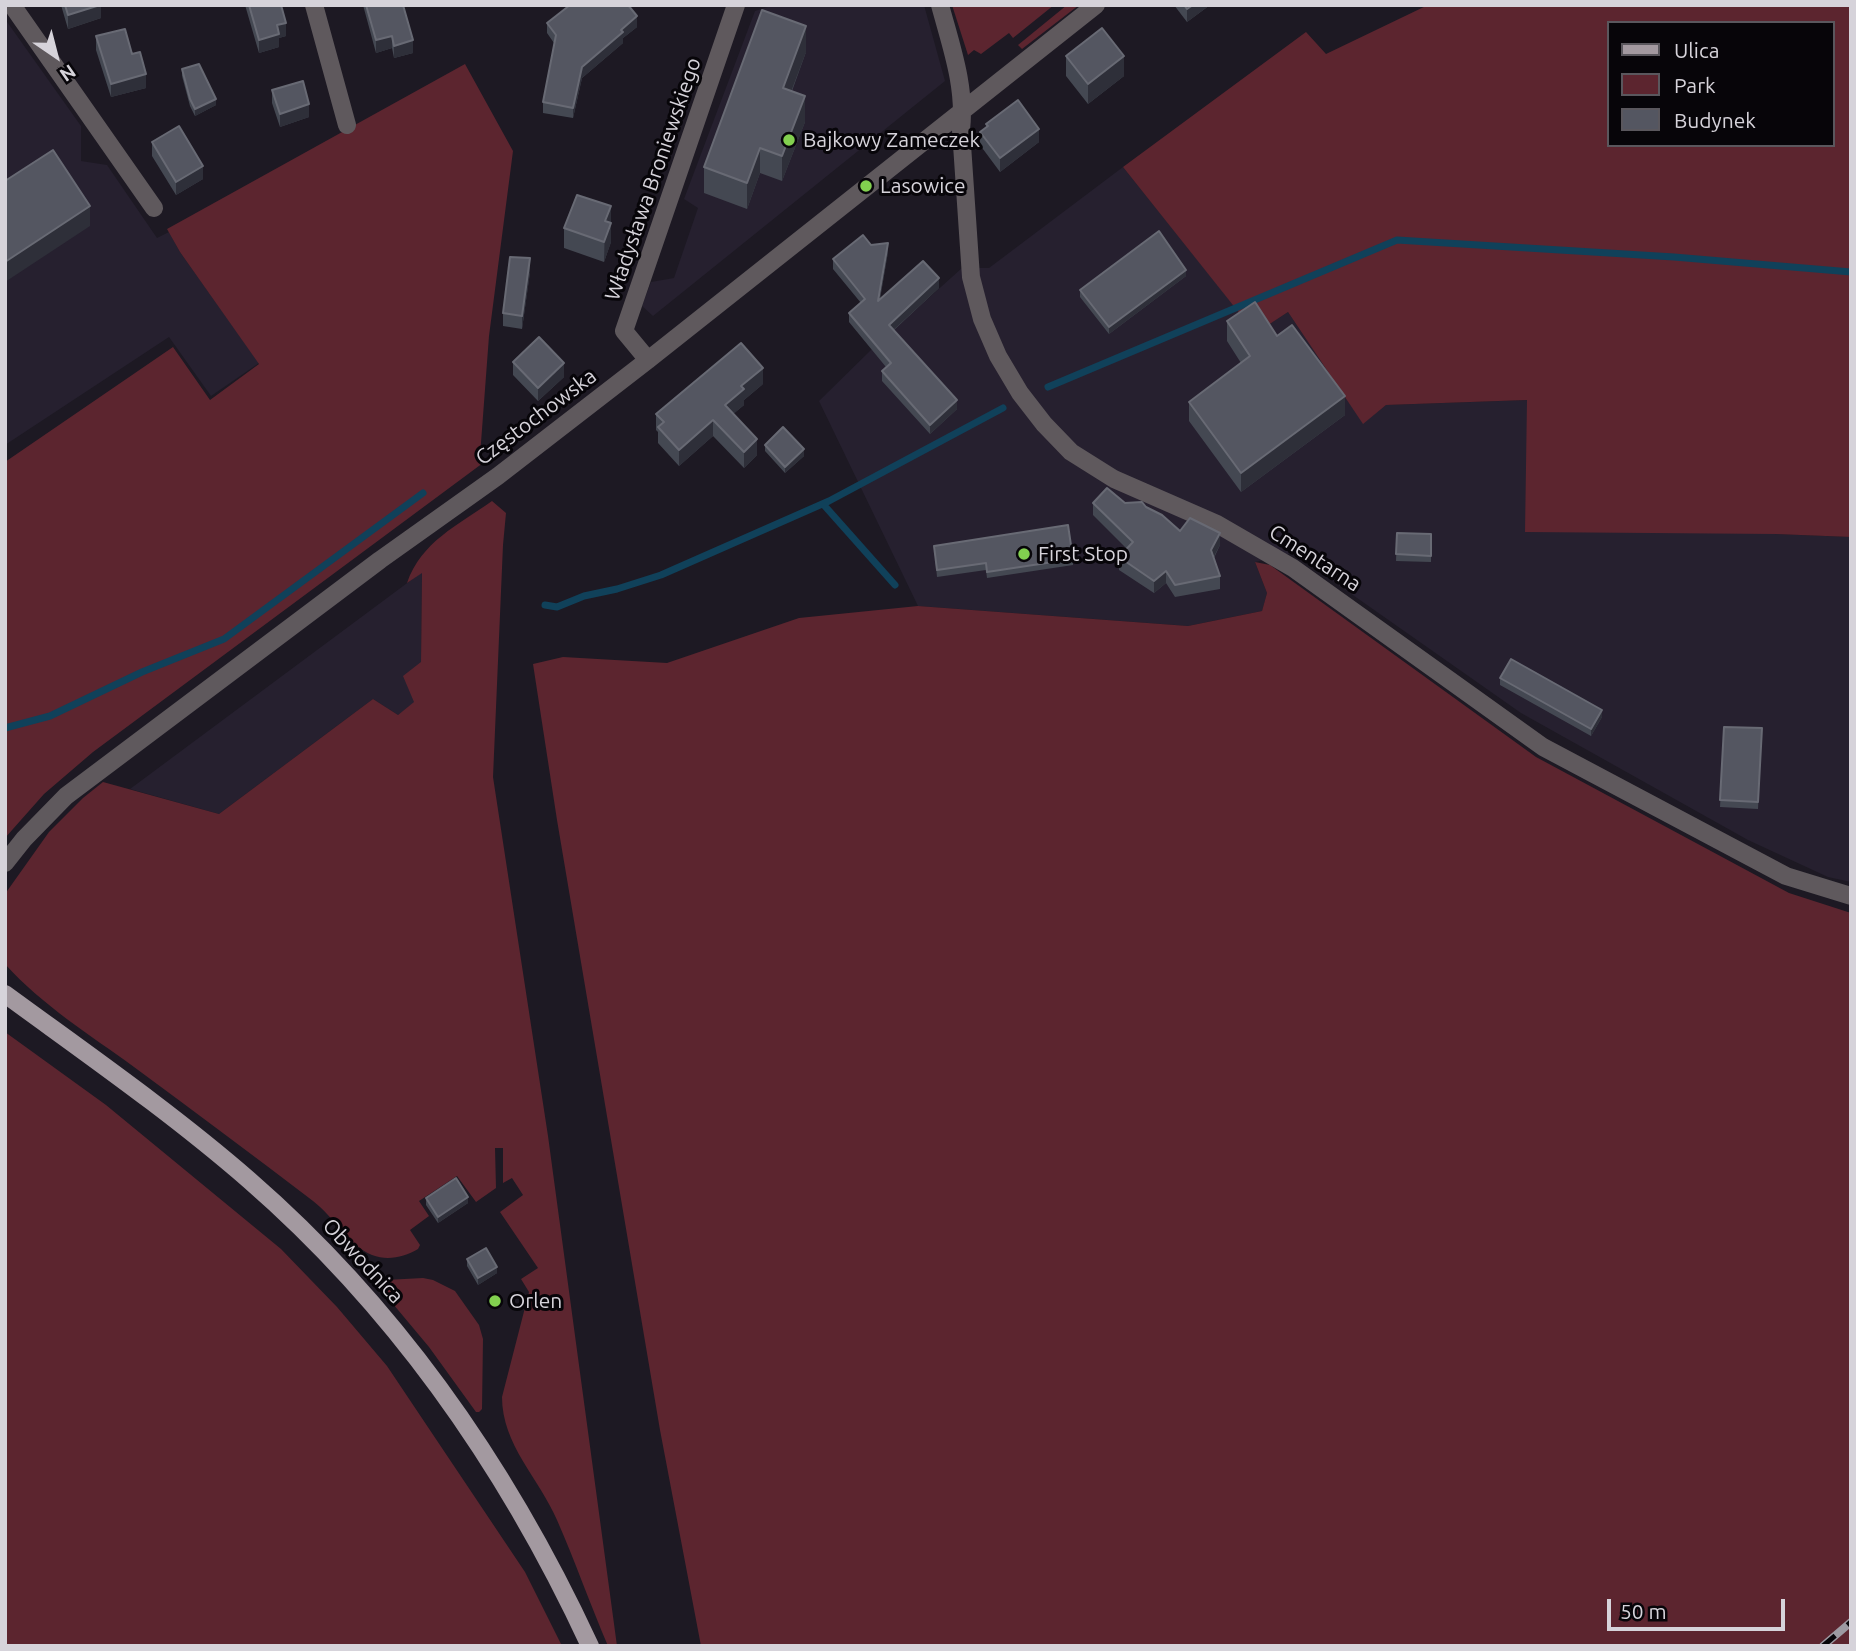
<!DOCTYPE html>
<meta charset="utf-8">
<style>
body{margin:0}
#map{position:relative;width:1856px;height:1651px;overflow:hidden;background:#1d1923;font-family:Ubuntu,sans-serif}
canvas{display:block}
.frame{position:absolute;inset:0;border:7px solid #d6d3da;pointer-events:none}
.legend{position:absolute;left:1607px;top:21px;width:228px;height:126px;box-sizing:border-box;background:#070509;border:2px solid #5a575d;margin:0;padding:9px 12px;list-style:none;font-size:21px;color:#d6d3da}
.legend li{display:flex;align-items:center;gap:14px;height:35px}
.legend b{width:35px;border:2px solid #5a575d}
.north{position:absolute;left:21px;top:21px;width:70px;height:70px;-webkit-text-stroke:5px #070509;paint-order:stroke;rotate:145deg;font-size:19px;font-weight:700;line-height:28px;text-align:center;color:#d6d3da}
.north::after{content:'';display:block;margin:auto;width:24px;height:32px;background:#d6d3da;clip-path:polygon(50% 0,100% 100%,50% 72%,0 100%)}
.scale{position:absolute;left:1607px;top:1599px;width:178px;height:32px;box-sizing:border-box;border:4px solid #d6d3da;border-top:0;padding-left:9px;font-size:21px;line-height:24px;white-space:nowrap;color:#d6d3da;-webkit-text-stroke:5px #070509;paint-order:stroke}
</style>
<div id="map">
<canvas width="1856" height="1651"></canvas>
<div class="frame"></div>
<ul class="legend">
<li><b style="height:9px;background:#a399a0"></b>Ulica</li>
<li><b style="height:19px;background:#5c252f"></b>Park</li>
<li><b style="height:19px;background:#545661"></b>Budynek</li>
</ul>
<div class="north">N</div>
<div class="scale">50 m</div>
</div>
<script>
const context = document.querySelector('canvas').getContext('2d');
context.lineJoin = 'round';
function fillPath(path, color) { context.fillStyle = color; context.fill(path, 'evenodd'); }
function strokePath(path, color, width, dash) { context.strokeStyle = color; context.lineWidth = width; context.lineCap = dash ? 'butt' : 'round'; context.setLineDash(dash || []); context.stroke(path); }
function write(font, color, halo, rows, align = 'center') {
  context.font = font + ' Ubuntu,sans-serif'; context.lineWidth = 6; context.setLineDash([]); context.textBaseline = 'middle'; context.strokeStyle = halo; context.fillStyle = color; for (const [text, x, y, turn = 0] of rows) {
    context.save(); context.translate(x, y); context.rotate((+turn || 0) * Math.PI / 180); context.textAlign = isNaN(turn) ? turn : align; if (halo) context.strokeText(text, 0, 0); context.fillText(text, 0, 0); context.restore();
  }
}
const built = new Path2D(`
 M 774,5 L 924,5 L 945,81 L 653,316 L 642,306 L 651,282 L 674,278 L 698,208 L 684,199 L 755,11 Z
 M 5,19 L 81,126 L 81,161 L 107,165 L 157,238 L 169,232 L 180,252 L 259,363 L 211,396 L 169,337 L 5,445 Z
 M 1123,167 L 1248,323 L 1263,328 L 1288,312 L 1363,423 L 1386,405 L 1527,400 L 1775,534 L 1851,537 L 1851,882 L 1828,877 L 1748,840 L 1521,713 L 1293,553 L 1255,562 L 1267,593 L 1262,611 L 1188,626 L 918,606 L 819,401 L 872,349 L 962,268 L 989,268 Z
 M 422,572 L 421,662 L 415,702 L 398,715 L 373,699 L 219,814 L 130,789 Z`);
const green = new Path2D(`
 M 952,5 L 1054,5 L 1013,38 L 1009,33 L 981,54 L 974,50 L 968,55 Z
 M 1067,5 L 1079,5 L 1022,49 L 1018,45 Z
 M 1428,5 L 1851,5 L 1851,537 L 1775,534 L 1525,532 L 1527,400 L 1386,405 L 1363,424 L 1288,312 L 1262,329 L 1248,324 L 1123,167 L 1306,32 L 1326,54 ZM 1609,23 L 1833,23 L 1833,145 L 1609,145 Z
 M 465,64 L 513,151 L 489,336 L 480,456 L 487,460 L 93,752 L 44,794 L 5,838 L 5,462 L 173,347 L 210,400 L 259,364 L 180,252 L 167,229 Z
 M 492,501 L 506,513 L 503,545 L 493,777 L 548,1136 L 617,1646 L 608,1646 C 590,1604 575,1561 557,1520 C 539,1478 502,1445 502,1397 L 529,1292 L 521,1279 L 538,1268 L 500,1212 L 523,1195 L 512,1178 L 503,1183 L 503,1148 L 495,1148 L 496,1188 L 476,1202 L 457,1176 L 419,1201 L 429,1216 L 410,1230 L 420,1245 L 418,1249 C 404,1257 388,1261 372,1255 C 348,1245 334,1217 313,1201 C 254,1156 194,1111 134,1067 C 89,1034 43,1006 5,964 L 5,894 L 49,832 L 83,798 L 103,782 L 219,814 L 373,699 L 398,715 L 414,702 L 403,676 L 421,662 L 422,573 L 407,583 C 421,542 458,525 492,501 Z
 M 1255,562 L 1270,565 L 1536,757 L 1789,893 L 1851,913 L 1851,1646 L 701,1646 L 660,1430 L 557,820 L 533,664 L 563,657 L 667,663 L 799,618 L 918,606 L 1188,626 L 1262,611 L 1267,593 Z
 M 5,1032 L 106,1105 L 281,1249 L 337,1307 L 387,1366 L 525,1572 L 562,1646 L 5,1646 Z
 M 423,1278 L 433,1280 L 455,1291 L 479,1325 L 483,1339 L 482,1409 L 479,1412 L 476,1412 L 429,1347 L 378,1286 L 379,1283 L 386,1280 Z`);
const stream = new Path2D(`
 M 1048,387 L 1397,240 L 1674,257 L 1851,272
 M 823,504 L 895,585
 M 545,605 L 557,607 L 584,596 L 617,589 L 661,575 L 829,501 L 1003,408
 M 5,728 L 50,716 L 142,672 L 224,639 L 423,493`);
const minor = new Path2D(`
 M 12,5 L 154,208
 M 314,5 L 347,125
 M 940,5 C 951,46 966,87 961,130 L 971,277 L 982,319 L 998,356 L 1020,393 L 1044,424 L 1071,452 L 1114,479 L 1217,524 L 1293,568 L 1543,747 L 1786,876 L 1851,896
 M 648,360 L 624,331 L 736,5
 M 5,863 L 24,839 L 66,796 L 380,560 L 498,476 L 648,360 L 1096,5`);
const major = new Path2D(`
 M 5,994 C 87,1054 172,1113 249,1180 C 396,1308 508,1469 590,1646`);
const rail = new Path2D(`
 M 1823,1646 L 1851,1622`);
const wall = new Path2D(`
 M 61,5 L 101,5 L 101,18 L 68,29 Z
 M 245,5 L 281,5 L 286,36 L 279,38 L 279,47 L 259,53 Z
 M 363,5 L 403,5 L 413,53 L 394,58 L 392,48 L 376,53 Z
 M 1174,5 L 1210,5 L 1187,22 Z
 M 547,23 L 637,27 L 623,38 L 623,43 L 582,78 L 573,118 L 543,113 L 543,102 L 554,43 L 547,33 Z
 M 96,36 L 132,54 L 146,88 L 111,97 L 96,50 Z
 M 806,52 L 792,91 L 805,122 L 782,181 L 760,173 L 747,209 L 704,193 L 704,167 Z
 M 1066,56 L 1124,76 L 1088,104 L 1066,76 Z
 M 182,69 L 216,105 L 195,116 L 190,106 L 182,76 Z
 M 272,90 L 309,117 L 280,127 L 272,103 Z
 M 986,124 L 1039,142 L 1000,172 L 980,145 L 980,132 L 986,127 Z
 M 152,142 L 203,179 L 176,195 L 152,156 Z
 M 611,206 L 611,242 L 604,262 L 564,248 L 564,228 Z
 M 871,245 L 888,252 L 880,299 L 939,288 L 894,330 L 957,409 L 930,434 L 882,381 L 882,371 L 886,367 L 849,322 L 849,313 L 861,303 L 833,269 L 833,259 Z
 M 530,272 L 522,329 L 503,326 L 503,313 Z
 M 1186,276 L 1109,334 L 1080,297 L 1080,290 Z
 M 1227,321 L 1277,336 L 1345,415 L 1241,492 L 1189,421 L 1189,402 L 1241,363 L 1227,341 Z
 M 513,362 L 564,377 L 538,401 L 513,375 Z
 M 763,384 L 744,400 L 744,405 L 733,414 L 757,455 L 744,468 L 713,436 L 679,466 L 658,443 L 658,432 L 656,430 L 656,414 Z
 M 765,445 L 804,456 L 785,473 L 765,451 Z
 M 1093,503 L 1125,503 L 1146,507 L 1180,531 L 1220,545 L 1214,558 L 1220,576 L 1220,589 L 1175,597 L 1166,583 L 1154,593 L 1119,570 L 1119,557 L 1127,549 L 1093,515 Z
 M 1397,533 L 1431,534 L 1431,562 L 1396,561 Z
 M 934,546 L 1073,559 L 1073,565 L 987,578 L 986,570 L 937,577 Z
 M 1500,678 L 1602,717 L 1591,736 L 1500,685 Z
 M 1724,727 L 1762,728 L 1758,809 L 1720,807 Z
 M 426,1198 L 468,1203 L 438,1223 L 426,1205 Z
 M 467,1259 L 497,1273 L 478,1285 L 467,1266 Z`);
const shadedWall = new Path2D(`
 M 101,5 L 101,18 L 68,29 L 68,15 Z
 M 1193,5 L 1210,5 L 1187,22 L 1187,9 Z
 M 637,16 L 637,27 L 623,38 L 623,43 L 582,78 L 573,118 L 573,108 L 582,67 L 621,30 Z
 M 286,23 L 286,36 L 279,38 L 279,47 L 259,53 L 259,40 L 277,25 Z
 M 806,26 L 806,52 L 783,113 L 783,88 Z
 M 392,36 L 392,48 L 376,53 L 376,40 Z
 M 413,40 L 413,53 L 394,58 L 394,46 Z
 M 1124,56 L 1124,76 L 1088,104 L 1088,84 Z
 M 146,74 L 146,88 L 111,97 L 111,84 Z
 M 805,96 L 805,122 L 782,181 L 782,156 Z
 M 216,99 L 216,105 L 195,116 L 195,109 Z
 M 309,104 L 309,117 L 280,127 L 280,114 Z
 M 1039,129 L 1039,142 L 1000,172 L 1000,158 Z
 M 760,148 L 760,173 L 747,209 L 747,183 Z
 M 203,166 L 203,179 L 176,195 L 176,182 Z
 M 90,206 L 90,226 L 5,282 L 5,262 Z
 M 611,206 L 611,242 L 604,262 L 605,221 Z
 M 888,243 L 888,252 L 878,310 L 878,301 Z
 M 530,258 L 530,272 L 522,329 L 522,316 Z
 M 1186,270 L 1186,276 L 1109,334 L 1109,327 Z
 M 939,278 L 939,288 L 889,334 L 889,325 Z
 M 564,363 L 564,377 L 538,401 L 538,388 Z
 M 763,368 L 763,384 L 744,400 L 744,405 L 725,421 L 725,405 L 741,386 Z
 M 1345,396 L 1345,415 L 1241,492 L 1241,473 Z
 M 957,400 L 957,409 L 930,434 L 930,425 Z
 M 713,420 L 713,436 L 679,466 L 679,450 Z
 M 757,439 L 757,455 L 744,468 L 744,452 Z
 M 804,449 L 804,456 L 785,473 L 785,467 Z
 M 1220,533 L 1220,545 L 1211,562 L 1211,550 Z
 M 1166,571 L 1166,583 L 1154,593 L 1154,581 Z
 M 1602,710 L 1602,717 L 1591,736 L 1591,729 Z
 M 468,1197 L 468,1203 L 438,1223 L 438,1217 Z
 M 497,1267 L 497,1273 L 478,1285 L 478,1278 Z`);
const building = new Path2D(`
 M 65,5 L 100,5 L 68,15 Z
 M 249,5 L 281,5 L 286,23 L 277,25 L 279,34 L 259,40 Z
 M 366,5 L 403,5 L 413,40 L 394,46 L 392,36 L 376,40 Z
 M 570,5 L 628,5 L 637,16 L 621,30 L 623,32 L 582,67 L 573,108 L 543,102 L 556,35 L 547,23 Z
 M 1184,5 L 1193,5 L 1187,9 Z
 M 762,10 L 806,26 L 783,88 L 805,96 L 782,156 L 760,148 L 747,183 L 704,167 Z
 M 1102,28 L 1124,56 L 1088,84 L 1066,56 Z
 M 125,29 L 132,54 L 140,52 L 146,74 L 111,84 L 96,36 Z
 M 199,64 L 216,99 L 195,109 L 190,99 L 182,69 Z
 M 303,81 L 309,104 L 280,114 L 272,90 Z
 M 1018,100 L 1039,129 L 1000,158 L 980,132 L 988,126 L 986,124 Z
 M 179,126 L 203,166 L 176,182 L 152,142 Z
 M 53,150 L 90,206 L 5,262 L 5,181 Z
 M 577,195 L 611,206 L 605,221 L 611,223 L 604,242 L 564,228 Z
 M 1159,231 L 1186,270 L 1109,327 L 1080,290 Z
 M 863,235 L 871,245 L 888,243 L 878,301 L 923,261 L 939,278 L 889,325 L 957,400 L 930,425 L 882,371 L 891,363 L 849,313 L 865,299 L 833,259 Z
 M 510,257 L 530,258 L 522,316 L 503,313 Z
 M 1255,302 L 1277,336 L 1292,325 L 1345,396 L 1241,473 L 1189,402 L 1250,356 L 1227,321 Z
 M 539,337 L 564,363 L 538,388 L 513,362 Z
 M 741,343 L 763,368 L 741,386 L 744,389 L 725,405 L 757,439 L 744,452 L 713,420 L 679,450 L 658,427 L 664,422 L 656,414 Z
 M 783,427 L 804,449 L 785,467 L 765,445 Z
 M 1107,488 L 1125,503 L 1142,502 L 1146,507 L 1162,515 L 1180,531 L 1190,518 L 1220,533 L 1211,550 L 1220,576 L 1175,585 L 1166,571 L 1154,581 L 1119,557 L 1133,542 L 1093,503 Z
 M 1068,525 L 1073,559 L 987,572 L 986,563 L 937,570 L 934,546 Z
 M 1397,533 L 1431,534 L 1431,556 L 1396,554 Z
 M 1511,659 L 1602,710 L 1591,729 L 1500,678 Z
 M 1724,727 L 1762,728 L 1758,802 L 1720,800 Z
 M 456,1178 L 468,1197 L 438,1217 L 426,1198 Z
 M 486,1248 L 497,1267 L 478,1278 L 467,1259 Z`);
const markers = [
 [789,140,7,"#82d04f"],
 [866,186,7,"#82d04f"],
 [1024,554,7,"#82d04f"],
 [495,1301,7,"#82d04f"]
];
const poiNames = [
 ["Bajkowy Zameczek",803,140],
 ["Lasowice",880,186],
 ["First Stop",1038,554],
 ["Orlen",509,1301]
];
const streetNames = [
 ["Władysława Broniewskiego",653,179,-71],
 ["Częstochowska",536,417,-37],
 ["Cmentarna",1315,558,33],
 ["Obwodnica",363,1261,47]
];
fillPath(built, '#26202f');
fillPath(green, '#5c252f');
strokePath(stream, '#10415a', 7);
strokePath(minor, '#5f595d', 18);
strokePath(major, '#a399a0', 18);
strokePath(rail, '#9d9aa2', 8);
strokePath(rail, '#070509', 5, [16]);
fillPath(wall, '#444852');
fillPath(shadedWall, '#2e2f39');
fillPath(building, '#545661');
strokePath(building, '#686a74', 2);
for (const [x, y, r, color] of markers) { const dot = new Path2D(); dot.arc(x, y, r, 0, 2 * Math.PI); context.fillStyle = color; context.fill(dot); strokePath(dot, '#070509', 2.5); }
write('21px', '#d6d3da', '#070509', poiNames, 'left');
write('21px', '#d6d3da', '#070509', streetNames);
</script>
